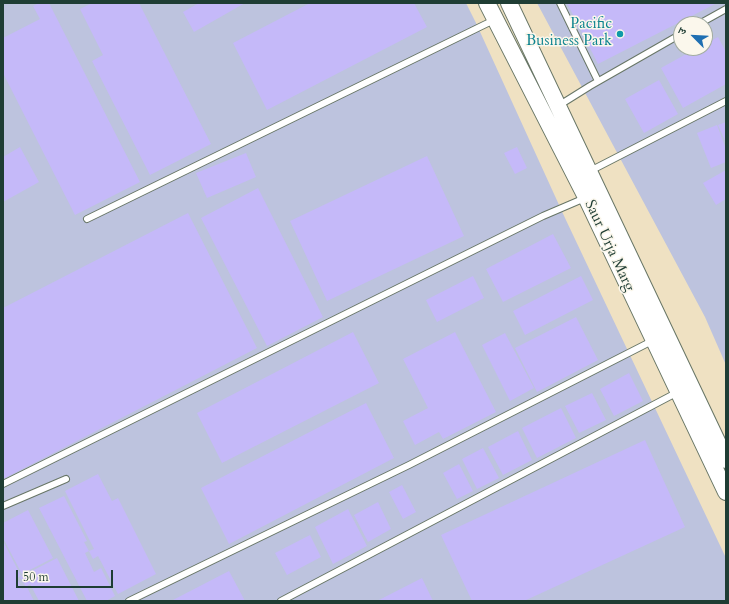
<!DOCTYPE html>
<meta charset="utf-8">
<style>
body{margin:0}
#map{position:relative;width:729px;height:604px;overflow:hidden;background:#efe1c2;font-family:Cardo,"Noto Serif Devanagari",serif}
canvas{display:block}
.frame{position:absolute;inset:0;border:4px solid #1f3d34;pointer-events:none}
.north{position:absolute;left:673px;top:16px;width:40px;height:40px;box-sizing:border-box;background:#fbf7ec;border:1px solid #a3ada2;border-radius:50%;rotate:294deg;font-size:11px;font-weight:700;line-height:16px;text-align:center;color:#1f3d34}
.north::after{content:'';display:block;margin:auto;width:14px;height:18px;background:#1f6fb2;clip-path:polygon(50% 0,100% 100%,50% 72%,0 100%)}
.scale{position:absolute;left:16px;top:570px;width:97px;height:18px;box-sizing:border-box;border:2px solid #1f3d34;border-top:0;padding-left:5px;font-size:12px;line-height:14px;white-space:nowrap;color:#1f3d34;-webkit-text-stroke:3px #fbf7ec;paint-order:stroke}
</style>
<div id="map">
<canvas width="729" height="604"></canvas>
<div class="frame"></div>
<div class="north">उ</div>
<div class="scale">50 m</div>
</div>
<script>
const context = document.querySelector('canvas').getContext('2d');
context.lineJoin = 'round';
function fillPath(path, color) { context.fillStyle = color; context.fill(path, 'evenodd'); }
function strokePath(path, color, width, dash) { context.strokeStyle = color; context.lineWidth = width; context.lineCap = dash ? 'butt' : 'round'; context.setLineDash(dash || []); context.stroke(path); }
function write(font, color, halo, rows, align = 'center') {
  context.font = font + ' Cardo,serif'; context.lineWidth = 3; context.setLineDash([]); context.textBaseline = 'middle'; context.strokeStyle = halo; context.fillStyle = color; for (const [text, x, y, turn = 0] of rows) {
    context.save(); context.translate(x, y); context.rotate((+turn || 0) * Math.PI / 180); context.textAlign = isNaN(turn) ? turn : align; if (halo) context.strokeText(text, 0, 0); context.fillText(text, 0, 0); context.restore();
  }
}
const industrial = new Path2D(`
 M 3,3 L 466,3 L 476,23 L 565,218 L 726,558 L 726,601 L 3,601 Z
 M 537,3 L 726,3 L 726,365 L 705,317 ZM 681,24 L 705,24 L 705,48 L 681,48 Z`);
const building = new Path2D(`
 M 39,3 L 49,3 L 140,182 L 75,215 L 3,73 L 3,38 L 40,19 L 33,6 Z
 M 92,3 L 139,3 L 211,144 L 150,175 L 92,61 L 103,55 L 80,9 Z
 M 199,3 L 245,3 L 194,32 L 183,12 Z
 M 310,3 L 414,3 L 427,27 L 267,110 L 233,43 Z
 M 567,3 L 717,3 L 598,64 Z
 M 718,37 L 726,52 L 726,84 L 683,108 L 661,68 L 697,48 L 705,48 L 705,44 Z
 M 659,80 L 678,114 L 644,133 L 625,99 Z
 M 726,122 L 726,143 L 718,125 Z
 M 717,125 L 726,149 L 726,162 L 711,168 L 697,133 Z
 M 20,147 L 39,182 L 3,202 L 3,157 Z
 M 517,147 L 527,168 L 515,174 L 504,153 Z
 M 246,153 L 256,177 L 207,198 L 196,173 Z
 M 427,156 L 464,236 L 327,301 L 290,221 Z
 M 726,170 L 726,199 L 716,205 L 703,183 Z
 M 258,188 L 323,317 L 267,346 L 201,218 Z
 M 188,213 L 257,348 L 3,479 L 3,308 Z
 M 553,234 L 571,268 L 503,302 L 486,269 Z
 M 473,276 L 484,298 L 437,322 L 426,300 Z
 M 581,276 L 593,300 L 525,335 L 513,311 Z
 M 576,317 L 598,360 L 537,392 L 515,348 Z
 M 353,332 L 379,383 L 222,463 L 197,413 Z
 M 455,332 L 496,412 L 443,439 L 439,432 L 415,445 L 403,421 L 428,408 L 403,359 Z
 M 505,333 L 534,388 L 510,401 L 482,345 Z
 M 629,373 L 643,401 L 614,416 L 600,389 Z
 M 592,393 L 606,420 L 579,433 L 565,406 Z
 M 366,403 L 394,458 L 229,544 L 201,488 Z
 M 561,408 L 576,438 L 537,458 L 522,428 Z
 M 518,431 L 532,460 L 503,475 L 488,447 Z
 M 645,440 L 685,527 L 524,601 L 472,601 L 441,535 Z
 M 483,448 L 499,478 L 477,489 L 462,459 Z
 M 459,464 L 473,491 L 457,499 L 443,473 Z
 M 98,474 L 112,501 L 118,498 L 156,574 L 118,594 L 98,556 L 93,559 L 89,551 L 94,549 L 65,491 Z
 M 402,485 L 416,512 L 403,519 L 389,492 Z
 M 64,496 L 87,541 L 84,542 L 89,551 L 85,553 L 94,572 L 101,568 L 115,596 L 106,601 L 87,601 L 39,508 Z
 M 378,502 L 391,529 L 368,542 L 354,515 Z
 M 348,509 L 367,546 L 333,564 L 315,527 Z
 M 28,510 L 53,558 L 22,574 L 3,538 L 3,523 Z
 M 310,535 L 321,557 L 287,575 L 275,553 Z
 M 3,541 L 21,576 L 17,578 L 22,589 L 27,587 L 34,601 L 3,601 Z
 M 57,558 L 79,601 L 39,601 L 30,584 L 26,587 L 20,577 Z
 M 229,571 L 245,601 L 171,601 Z
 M 422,578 L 433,601 L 377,601 Z`);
const service = new Path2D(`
 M 560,3 L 598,81
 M 699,24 L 726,9
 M 558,106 L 590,86 L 681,34
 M 590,171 L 726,101
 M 87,219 L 494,20
 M 3,484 L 543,216 L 585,198
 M 3,506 L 66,479
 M 129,601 L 409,465 L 654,340
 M 281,601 L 678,392`);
const tertiary = new Path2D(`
 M 487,3 L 586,197 L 726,492
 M 509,3 L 726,460`);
const markers = [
 [620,34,4,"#0f9aa8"]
];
const cultureNames = [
 ["Pacific",612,25],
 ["Business Park",612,42]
];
const streetNames = [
 ["Saur Urja Marg",609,246,65]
];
fillPath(industrial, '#bdc3de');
fillPath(building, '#c5b9f9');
strokePath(service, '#687666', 8);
strokePath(tertiary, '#687666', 18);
strokePath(service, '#fff', 6);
strokePath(tertiary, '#fff', 16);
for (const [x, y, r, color] of markers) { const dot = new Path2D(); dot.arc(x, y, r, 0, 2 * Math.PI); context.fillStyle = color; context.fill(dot); strokePath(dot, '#fbf7ec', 1.5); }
write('15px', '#0d838f', '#fbf7ec', cultureNames, 'right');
write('15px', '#1f3d34', '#fbf7ec', streetNames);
</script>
